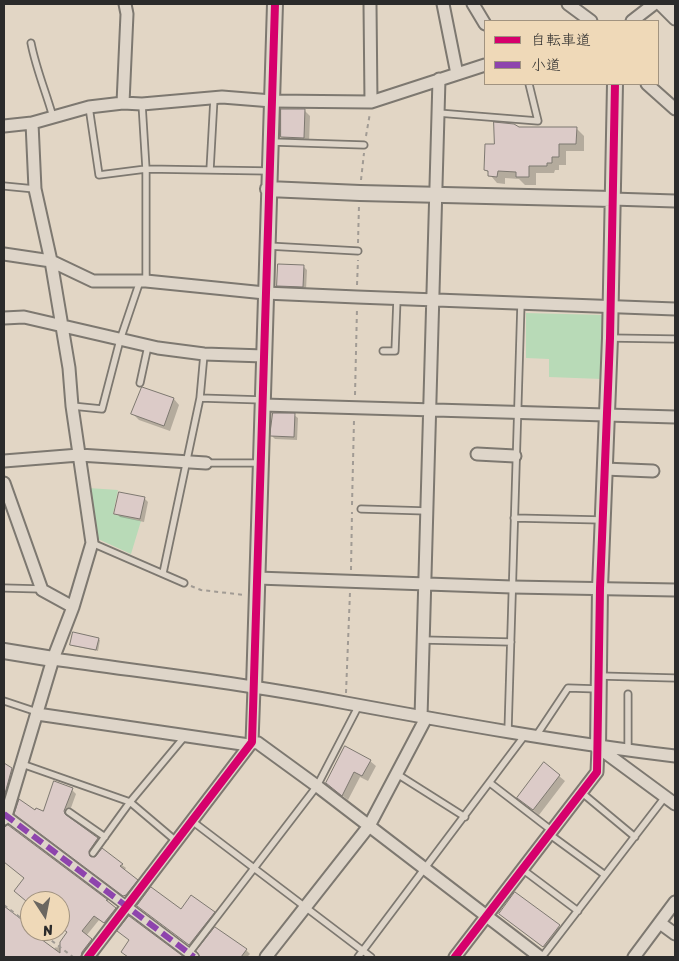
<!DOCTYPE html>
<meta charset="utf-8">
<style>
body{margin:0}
#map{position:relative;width:679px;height:961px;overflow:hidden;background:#e2d6c5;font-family:Sriracha,"Klee One",sans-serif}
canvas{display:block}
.frame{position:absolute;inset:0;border:5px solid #2b2b2b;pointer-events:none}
.legend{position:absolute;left:484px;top:20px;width:175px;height:65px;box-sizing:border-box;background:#efd9b8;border:1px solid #a19380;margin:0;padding:6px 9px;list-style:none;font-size:15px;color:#2b2b2b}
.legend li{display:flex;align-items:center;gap:10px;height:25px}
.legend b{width:25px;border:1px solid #a19380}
.north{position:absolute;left:20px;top:891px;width:50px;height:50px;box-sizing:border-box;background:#efd9b8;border:1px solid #a19380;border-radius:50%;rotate:169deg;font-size:14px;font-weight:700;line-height:20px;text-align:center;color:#2b2b2b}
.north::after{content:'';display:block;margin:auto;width:18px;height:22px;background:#6b6761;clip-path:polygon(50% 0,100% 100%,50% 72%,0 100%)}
</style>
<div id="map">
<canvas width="679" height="961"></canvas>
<div class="frame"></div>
<ul class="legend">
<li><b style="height:6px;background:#d6006c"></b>自転車道</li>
<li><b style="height:6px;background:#8e44ad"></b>小道</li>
</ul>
<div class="north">N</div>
</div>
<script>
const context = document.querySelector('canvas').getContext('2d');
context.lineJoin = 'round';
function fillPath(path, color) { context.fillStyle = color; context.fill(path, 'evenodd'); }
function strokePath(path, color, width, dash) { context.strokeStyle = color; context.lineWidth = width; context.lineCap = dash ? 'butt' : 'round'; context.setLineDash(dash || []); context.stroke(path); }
const green = new Path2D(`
 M 526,313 L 603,315 L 602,379 L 549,377 L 549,359 L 526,358 Z
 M 88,488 L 118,490 L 113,514 L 141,521 L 131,554 L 98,539 Z`);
const shadow = new Path2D(`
 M 304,110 L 310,116 L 309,143 L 288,143 L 282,137 Z
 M 518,128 L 576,128 L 584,136 L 584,151 L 566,151 L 566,165 L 559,165 L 559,170 L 555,170 L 554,173 L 536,173 L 536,185 L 525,185 L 519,179 L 505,178 L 505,184 L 497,183 L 486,170 L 495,145 Z
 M 304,267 L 307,270 L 306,290 L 282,289 L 278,286 Z
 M 143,389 L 174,399 L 179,405 L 170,431 L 139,420 L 133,414 Z
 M 294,415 L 298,418 L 297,440 L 275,439 L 272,436 Z
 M 144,498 L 148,502 L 144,522 L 120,517 L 116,513 Z
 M 98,639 L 100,640 L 98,651 L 73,646 Z
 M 370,761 L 376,766 L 368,781 L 360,777 L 348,800 L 327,783 Z
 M 4,765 L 17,774 L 4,813 Z
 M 559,776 L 565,781 L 539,815 L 524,803 Z
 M 72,790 L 76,794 L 68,816 L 101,843 L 92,855 L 93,858 L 122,865 L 126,868 L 124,871 L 141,884 L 128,899 L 20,818 L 35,812 L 44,812 Z
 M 8,826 L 120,914 L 110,927 L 99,920 L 86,936 L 96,945 L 87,957 L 4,957 L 4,908 L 30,927 L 30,931 L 34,931 L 35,932 L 34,934 L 54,949 L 56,947 L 57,948 L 69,932 L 60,923 L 60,901 L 30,901 L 30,903 L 20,896 L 26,879 L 4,861 L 4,827 Z
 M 516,893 L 565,932 L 550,952 L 500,914 Z
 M 139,906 L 214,913 L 218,918 L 194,949 Z
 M 215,928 L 246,950 L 250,954 L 247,957 L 202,957 L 198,951 Z`);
const building = new Path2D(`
 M 281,109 L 305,109 L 304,138 L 281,137 Z
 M 494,122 L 514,124 L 519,127 L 577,127 L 576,144 L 559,144 L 559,157 L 552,157 L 552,163 L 547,163 L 547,166 L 529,166 L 529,177 L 516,177 L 516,172 L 498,171 L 497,177 L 488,176 L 488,171 L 484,170 L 485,144 L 494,144 Z
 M 278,264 L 304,265 L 303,287 L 277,286 Z
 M 142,387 L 174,398 L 164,426 L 131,414 Z
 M 273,413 L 295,413 L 294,437 L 270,436 Z
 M 119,492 L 145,497 L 140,519 L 114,514 Z
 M 73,632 L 99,638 L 96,650 L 70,645 Z
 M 345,746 L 371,760 L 362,776 L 354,772 L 342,796 L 326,783 Z
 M 544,762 L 560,775 L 533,810 L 517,798 Z
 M 4,763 L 12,768 L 4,797 Z
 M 54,781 L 73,788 L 64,811 L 65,814 L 98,838 L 89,851 L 90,856 L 95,857 L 102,848 L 123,864 L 120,866 L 138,880 L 126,895 L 123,896 L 14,814 L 19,799 L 35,810 L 36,808 L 43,811 Z
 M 8,825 L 108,900 L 106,900 L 116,908 L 104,923 L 94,916 L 82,931 L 92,939 L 82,952 L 81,957 L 4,957 L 4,906 L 30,926 L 30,931 L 60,953 L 60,942 L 67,932 L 60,927 L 60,901 L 26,901 L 14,891 L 24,878 L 4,862 L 4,828 Z
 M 151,887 L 181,909 L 191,895 L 215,912 L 189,945 L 137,906 Z
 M 515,892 L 560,925 L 543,947 L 499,914 Z
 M 129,916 L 184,957 L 128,957 L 121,952 L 129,940 L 117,931 Z
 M 215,927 L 247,949 L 241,957 L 200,957 L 196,951 Z`);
const path = new Path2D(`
 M 366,136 L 370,113
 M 361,180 L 364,153
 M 358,243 L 359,205
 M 357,285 L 358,260
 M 355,395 L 357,308
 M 352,505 L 354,420
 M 351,570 L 352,512
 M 191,586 L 201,590 L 245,595
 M 346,693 L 350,592
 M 4,905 L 30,925
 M 39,931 L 73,957`);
const service = new Path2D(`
 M 31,43 C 36,69 46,92 53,117
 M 142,104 L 146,169 L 146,281
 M 89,107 L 99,175 L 146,169 L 269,171
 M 438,113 L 538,121 L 529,84
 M 272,142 L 364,145
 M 210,170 L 214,98
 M 4,186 L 35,189
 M 268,246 L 358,251
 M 610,338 L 675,339
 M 383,351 L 395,351 L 397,299
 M 140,383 L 148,346
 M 200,398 L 263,400
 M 72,406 L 102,409 L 120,340 L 140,281
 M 206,463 L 261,463
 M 361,509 L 427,511
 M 514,518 L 602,520
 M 92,543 L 184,583
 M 163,573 L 200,398 L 204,354
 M 4,588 L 42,589
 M 423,640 L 511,642
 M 600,676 L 675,678
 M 628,694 L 628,751
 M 4,701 L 37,712
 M 508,731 L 521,303
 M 536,736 L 568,688 L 599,689
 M 22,764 L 130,802 L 176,841
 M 397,774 L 465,817
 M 490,783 L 551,830
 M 581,792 L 635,837
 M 69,812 L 105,837
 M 192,821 L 371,957
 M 549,834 L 605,875
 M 93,853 L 130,802 L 185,736
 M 522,869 L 578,911
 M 189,953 L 317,786 L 359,705
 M 358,957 L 525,735
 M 542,957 L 665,797`);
const pedestrian = new Path2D(`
 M 4,814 L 194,957`);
const minor = new Path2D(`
 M 370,4 L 371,102
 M 443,4 L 457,74
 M 473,4 L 485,24
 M 568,4 L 591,21
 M 660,4 L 675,19
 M 632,21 L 654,4
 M 647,84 L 675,109
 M 123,103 L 127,14 L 125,4
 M 4,126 L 32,123 L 89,107 L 123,103 L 142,104 L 222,97 L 272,101 L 371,102 L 485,65
 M 612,199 L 675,201
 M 4,254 L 51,261 L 93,281 L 146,281 L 265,293 L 357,297 L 675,309
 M 4,318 L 24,317 L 158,348 L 204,354 L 264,356
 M 263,405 L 675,417
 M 477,454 L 515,456
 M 4,461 L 79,455 L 206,463
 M 604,469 L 653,471
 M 4,483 L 42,590 L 73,607
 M 257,578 L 512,587 L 675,590
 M 53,659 C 151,673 249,684 346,703 C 455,723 565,743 675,756
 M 37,714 L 249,745
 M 421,717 L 439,79
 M 252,742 L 258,743 L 317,786 L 540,957
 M 599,748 L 675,804
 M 4,819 L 6,816 L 53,659 L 73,607 L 92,543 L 72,406 L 69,368 L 51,261 L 35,189 L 32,123
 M 660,923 L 675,934
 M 88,957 L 252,742 L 254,688
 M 266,957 L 369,826 L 426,718
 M 455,957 L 597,772 L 598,747
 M 634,957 L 675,902`);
const tertiary = new Path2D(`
 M 268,189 L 360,193 L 612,199
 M 4,651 L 53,659
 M 254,688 L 275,4
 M 598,747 L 600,588 L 610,338 L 615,84`);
const secondary = new Path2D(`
 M 673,4 L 675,6`);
const quiet = new Path2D(`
 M 4,814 L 194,957`);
const cycleway = new Path2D(`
 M 88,957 L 252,742 L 275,4
 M 455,957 L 597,772 L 600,588 L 610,338 L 615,84`);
fillPath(green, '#b8dab7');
fillPath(shadow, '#0003');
fillPath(building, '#dccbc8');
strokePath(building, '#7d7870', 1);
strokePath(service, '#7d7870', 9);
strokePath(pedestrian, '#7d7870', 12);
strokePath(minor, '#7d7870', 15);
strokePath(tertiary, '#7d7870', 18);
strokePath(secondary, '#7d7870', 19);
strokePath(path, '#a19b94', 2, [4, 4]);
strokePath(service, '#ded5c9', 5.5);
strokePath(pedestrian, '#ded5c9', 9);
strokePath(minor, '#ded5c9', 11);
strokePath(tertiary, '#ded5c9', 14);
strokePath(secondary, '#ded5c9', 15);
strokePath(quiet, '#8e44ad', 6, [12, 6]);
strokePath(cycleway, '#d6006c', 8);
</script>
